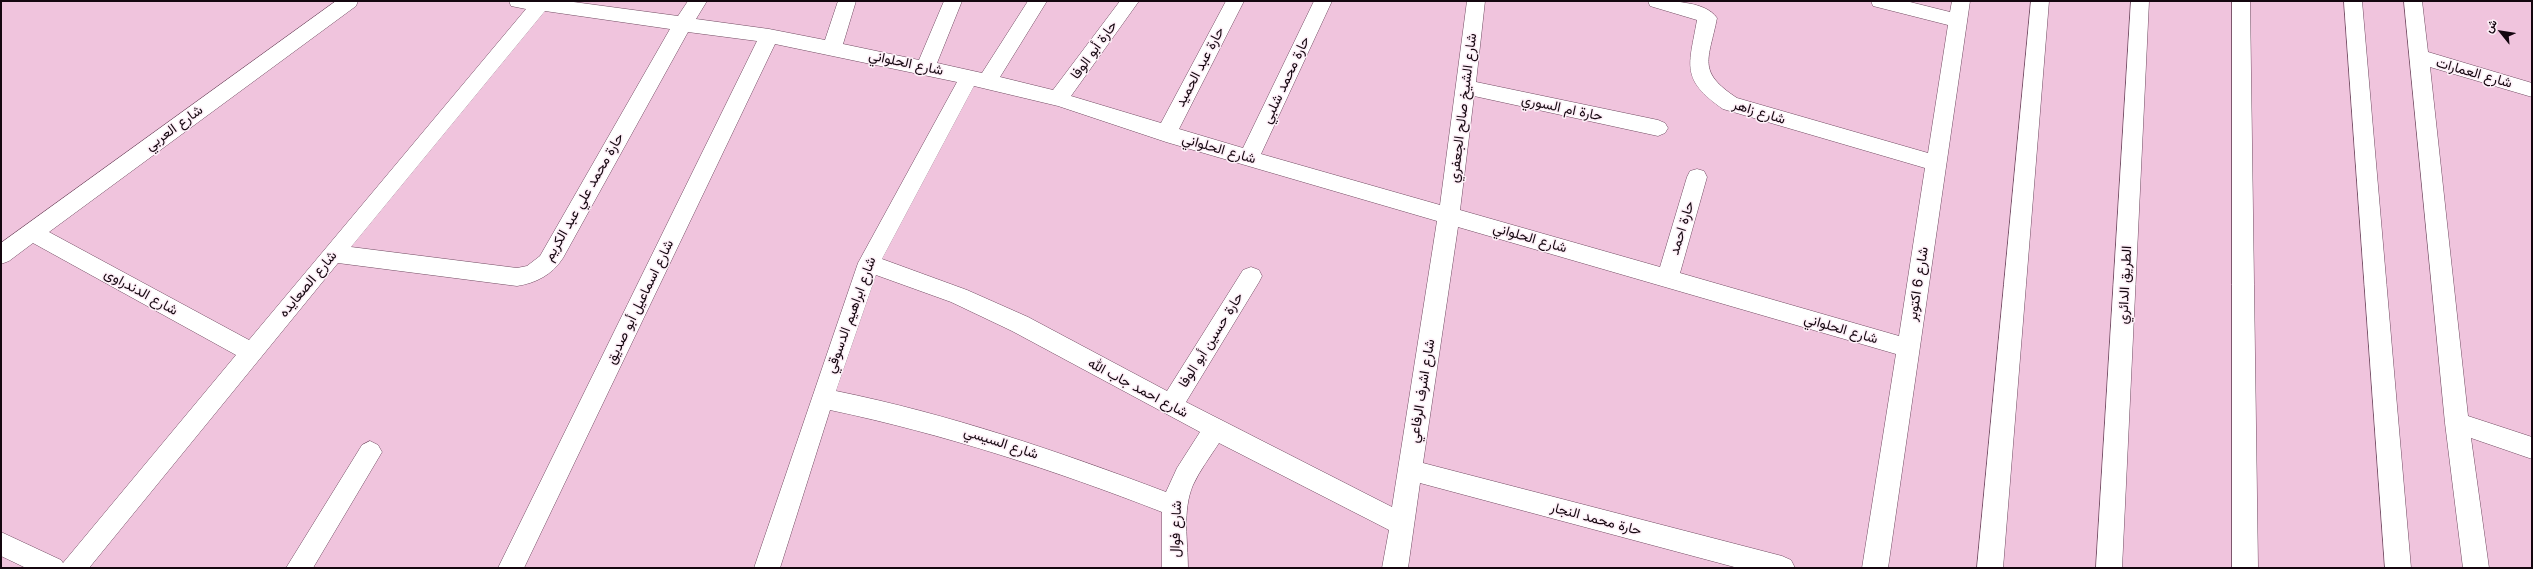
<!DOCTYPE html>
<meta charset="utf-8">
<style>
body{margin:0}
#map{position:relative;width:2533px;height:569px;overflow:hidden;background:#f0c4dd;font-family:Inter,Vazirmatn,sans-serif}
canvas{display:block}
.frame{position:absolute;inset:0;border:2px solid #14060f;pointer-events:none}
.north{position:absolute;left:2481px;top:12px;width:40px;height:40px;-webkit-text-stroke:3px #fdeff7;paint-order:stroke;rotate:300deg;font-size:11px;font-weight:700;line-height:16px;text-align:center;color:#14060f}
.north::after{content:'';display:block;margin:auto;width:14px;height:18px;background:#14060f;clip-path:polygon(50% 0,100% 100%,50% 72%,0 100%)}
</style>
<div id="map">
<canvas width="2533" height="569"></canvas>
<div class="frame"></div>
<div class="north">ش</div>
</div>
<script>
const context = document.querySelector('canvas').getContext('2d');
context.lineJoin = 'round';
function strokePath(path, color, width, dash) { context.strokeStyle = color; context.lineWidth = width; context.lineCap = dash ? 'butt' : 'round'; context.setLineDash(dash || []); context.stroke(path); }
function fillPath(path, color) { context.fillStyle = color; context.fill(path, 'evenodd'); }
function write(font, color, halo, rows, align = 'center') {
  context.font = font + ' Inter,Vazirmatn,sans-serif'; context.lineWidth = 3; context.setLineDash([]); context.textBaseline = 'middle'; context.strokeStyle = halo; context.fillStyle = color; for (const [text, x, y, turn = 0] of rows) {
    context.save(); context.translate(x, y); context.rotate((+turn || 0) * Math.PI / 180); context.textAlign = isNaN(turn) ? turn : align; if (halo) context.strokeText(text, 0, 0); context.fillText(text, 0, 0); context.restore();
  }
}
const street = new Path2D(`
 M 336,1 L 358,1 L 356,6 L 49,232 L 249,340 L 526,9 L 511,6 L 509,1 L 566,1 L 678,16 L 688,1 L 707,1 L 696,19 L 769,29 L 825,40 L 838,1 L 856,1 L 843,44 L 919,60 L 944,1 L 962,1 L 937,63 L 982,73 L 1028,1 L 1047,1 L 1000,77 L 1053,90 L 1120,1 L 1139,1 L 1071,96 L 1161,123 L 1226,1 L 1244,1 L 1179,129 L 1243,148 L 1314,1 L 1332,1 L 1261,154 L 1440,205 L 1467,1 L 1485,1 L 1476,82 L 1658,120 L 1665,123 L 1668,128 L 1665,133 L 1658,136 L 1474,96 L 1460,210 L 1660,267 L 1687,177 L 1690,171 L 1697,169 L 1704,171 L 1707,177 L 1680,273 L 1899,336 L 1925,168 L 1723,109 C 1680,79 1689,66 1697,20 L 1650,6 L 1648,1 C 1667,1 1705,0 1717,18 C 1709,60 1696,71 1737,98 L 1928,153 L 1948,25 L 1873,6 L 1871,1 L 1906,1 L 1950,12 L 1952,1 L 1970,1 L 1888,568 L 1862,568 L 1896,354 L 1458,227 L 1423,463 L 1782,556 L 1791,560 L 1795,568 L 1738,568 L 1420,483 L 1408,568 L 1382,568 L 1389,530 L 1219,443 C 1210,457 1200,470 1193,485 C 1182,511 1188,541 1188,568 L 1162,568 L 1162,512 C 1054,470 944,434 830,410 L 780,568 L 754,568 L 858,263 L 957,82 L 775,44 L 524,568 L 498,568 L 757,41 L 688,32 L 563,258 C 552,275 536,283 517,286 L 338,263 L 89,568 L 26,568 L 1,556 L 1,532 L 61,560 L 63,563 L 236,355 L 33,243 L 9,261 L 1,264 L 1,243 ZM 545,11 L 670,29 L 540,256 L 527,266 L 517,268 L 351,247 ZM 974,86 L 1058,106 L 1166,142 L 1437,221 L 1392,507 L 1186,402 L 1259,282 L 1262,276 L 1259,270 L 1251,267 L 1243,270 L 1167,391 L 1028,317 L 967,290 L 882,259 ZM 876,275 L 951,302 L 1012,331 L 1200,432 L 1177,468 L 1166,492 C 1058,451 949,414 836,391 Z
 M 2404,1 L 2422,1 L 2428,52 L 2532,83 L 2532,97 L 2430,67 L 2468,416 L 2532,437 L 2532,459 L 2471,438 L 2489,568 L 2463,568 L 2445,423 Z
 M 370,441 L 378,445 L 382,452 L 313,568 L 286,568 L 362,445 Z`);
const highway = new Path2D(`
 M 2031,1 L 2049,1 L 2003,568 L 1977,568 Z
 M 2131,1 L 2149,1 L 2122,568 L 2096,568 Z
 M 2232,1 L 2250,1 L 2258,568 L 2232,568 Z
 M 2344,1 L 2362,1 L 2411,568 L 2385,568 Z`);
const streetNames = [
 ["حارة أبو الوفا",1094,50,-54],
 ["شارع الحلواني",906,63,12],
 ["حارة عبد الحميد",1200,67,-62],
 ["شارع العمارات",2474,73,16],
 ["حارة محمد شلبي",1286,80,-65],
 ["شارع الشيخ صالح الجعفري",1463,108,-83],
 ["حارة ام السوري",1562,108,12],
 ["شارع زاهر",1759,112,17],
 ["شارع العربي",174,128,-36],
 ["شارع الحلواني",1219,149,16],
 ["حارة محمد علي عبد الكريم",584,197,-60],
 ["حارة احمد",1682,228,-73],
 ["شارع الحلواني",1530,238,16],
 ["شارع الصعايده",308,284,-50],
 ["شارع 6 اكتوبر",1918,284,-81],
 ["الطريق الدائري",2125,285,-87],
 ["شارع الدندراوى",141,292,29],
 ["شارع اسماعيل أبو صديق",640,302,-64],
 ["شارع ابراهيم الدسوقي",851,315,-70],
 ["شارع الحلواني",1841,329,16],
 ["حارة حسين أبو الوفا",1211,340,-58],
 ["شارع احمد جاب الله",1138,388,28],
 ["شارع اشرف الرفاعي",1422,391,-81],
 ["شارع السيسي",1001,443,18],
 ["حارة محمد النجار",1596,519,15],
 ["شارع فوال",1176,529,-88]
];
strokePath(street, '#714c62', 1);
strokePath(highway, '#714c62', 1);
fillPath(street, '#fff');
fillPath(highway, '#fff');
write('14px', '#14060f', '#fdeff7', streetNames);
</script>
